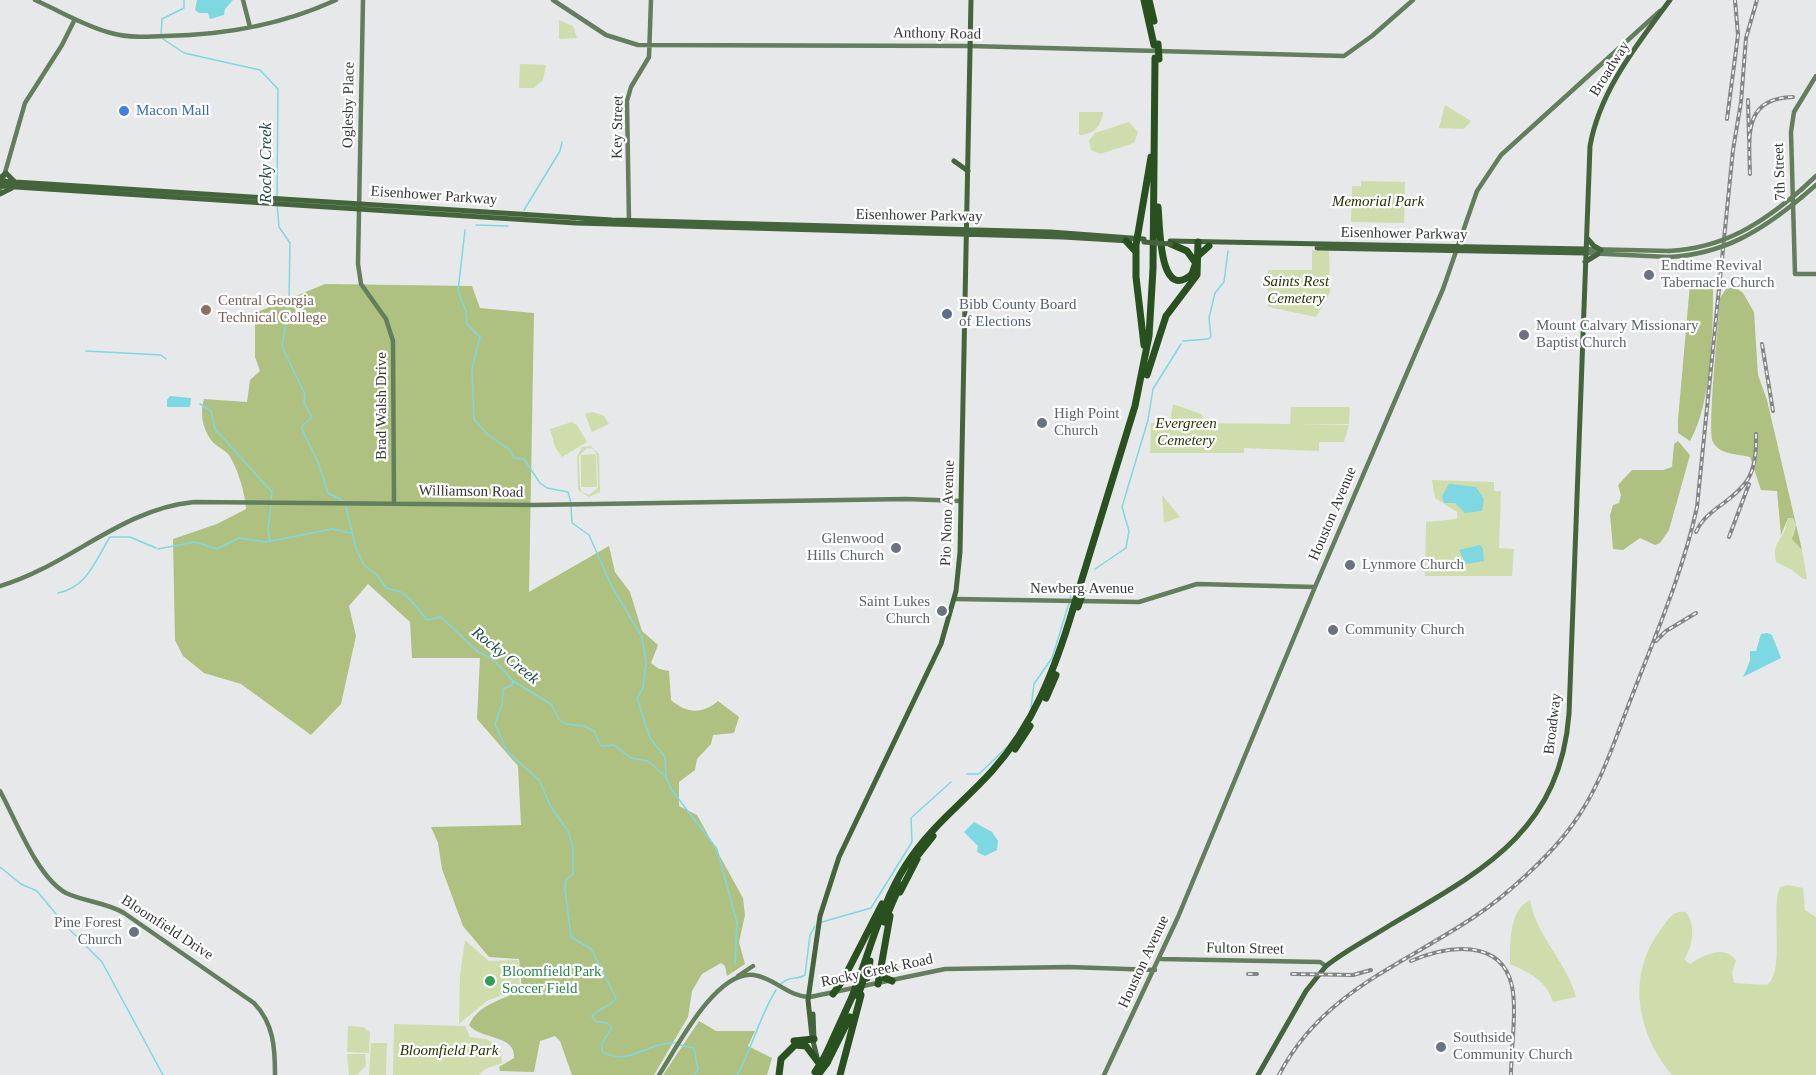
<!DOCTYPE html>
<style>
body{margin:0}
canvas{display:block;background:#e7e8e9}
</style>
<canvas width="1816" height="1075"></canvas>
<script>
const context = document.querySelector('canvas').getContext('2d');
context.lineJoin = 'round';
function fillPath(path, color) { context.fillStyle = color; context.fill(path, 'evenodd'); }
function strokePath(path, color, width, dash) { context.strokeStyle = color; context.lineWidth = width; context.lineCap = dash ? 'butt' : 'round'; context.setLineDash(dash || []); context.stroke(path); }
function write(font, color, halo, rows, align = 'center') {
  context.font = font + ' Georgia,serif'; context.lineWidth = 4.5; context.setLineDash([]); context.textBaseline = 'middle'; context.strokeStyle = halo; context.fillStyle = color; for (const [text, x, y, turn = 0] of rows) {
    context.save(); context.translate(x, y); context.rotate((+turn || 0) * Math.PI / 180); context.textAlign = isNaN(turn) ? turn : align; if (halo) context.strokeText(text, 0, 0); context.fillText(text, 0, 0); context.restore();
  }
}
const green = new Path2D(`
 M 559,20 L 573,26 L 577,38 L 559,39 Z
 M 520,64 L 546,65 L 543,80 L 534,88 L 519,88 Z
 M 1445,105 L 1471,121 L 1464,129 L 1439,128 Z
 M 1079,112 L 1103,112 C 1102,126 1093,135 1079,135 Z
 M 1129,122 L 1138,132 L 1134,143 L 1100,154 L 1091,150 L 1089,141 L 1095,133 Z
 M 1361,181 L 1405,182 L 1404,223 L 1351,222 L 1352,186 L 1361,186 Z
 M 1312,250 L 1329,251 L 1330,293 L 1316,317 L 1268,307 L 1268,270 L 1312,270 Z
 M 1173,404 L 1201,414 L 1204,423 L 1290,424 L 1291,407 L 1350,407 L 1349,424 L 1298,424 L 1349,425 L 1344,442 L 1319,442 L 1319,451 L 1244,448 L 1244,453 L 1150,453 L 1151,423 L 1170,423 Z
 M 593,412 L 604,416 L 609,424 L 592,432 L 585,414 Z
 M 572,422 L 577,425 L 587,442 L 562,457 L 555,447 L 550,429 Z
 M 591,446 L 599,454 L 600,492 L 589,497 L 578,490 L 577,456 L 582,447 ZM 587,448 L 593,449 L 597,455 L 598,488 L 589,495 L 582,492 L 580,486 L 579,456 Z
 M 596,454 L 597,487 L 581,487 L 581,455 Z
 M 1432,480 L 1494,482 L 1494,491 L 1501,491 L 1499,548 L 1514,549 L 1512,576 L 1425,576 L 1426,522 L 1457,519 L 1457,512 L 1435,498 Z
 M 1162,495 L 1180,517 L 1164,523 Z
 M 1788,518 L 1793,518 L 1796,525 L 1792,535 L 1802,550 L 1807,579 L 1803,579 L 1792,570 L 1776,562 C 1773,544 1778,544 1784,532 C 1786,528 1786,522 1788,518 Z
 M 1788,885 L 1803,888 L 1805,910 L 1816,917 L 1816,1075 L 1672,1075 C 1636,1032 1626,973 1662,928 C 1669,918 1673,910 1686,912 C 1696,925 1693,947 1684,959 L 1690,964 C 1703,956 1723,944 1736,960 L 1732,973 L 1734,983 L 1767,985 C 1786,971 1770,910 1780,887 Z
 M 1530,900 C 1536,936 1567,962 1576,997 L 1553,1002 C 1546,980 1530,973 1510,964 C 1510,945 1509,909 1530,900 Z
 M 465,940 L 489,961 L 518,960 L 520,988 L 487,1001 L 459,1024 L 460,975 Z
 M 394,1024 L 465,1026 L 470,1037 L 486,1039 L 500,1047 L 502,1063 L 485,1069 L 479,1075 L 393,1075 Z
 M 348,1026 L 363,1027 L 370,1032 L 369,1053 L 347,1052 Z
 M 371,1043 L 387,1043 L 386,1075 L 369,1075 Z
 M 347,1054 L 365,1054 L 366,1066 L 357,1075 L 349,1075 Z`);
const forest = new Path2D(`
 M 1697,281 L 1713,286 C 1713,330 1712,403 1690,441 L 1678,433 L 1678,420 L 1690,284 Z
 M 325,284 L 472,286 L 480,308 L 534,313 L 529,592 L 609,546 L 615,572 L 630,592 L 642,631 L 658,645 L 651,663 L 659,669 L 669,671 L 671,700 C 686,713 702,715 718,701 L 739,717 L 734,733 L 713,735 L 711,744 L 697,759 L 695,770 L 679,782 L 679,806 L 697,815 L 743,898 L 745,915 L 739,942 L 745,964 L 727,976 L 725,966 L 721,963 L 702,974 L 692,991 L 688,1017 L 654,1075 L 572,1075 L 560,1041 L 555,1036 L 540,1041 L 534,1072 L 500,1071 L 499,1067 L 514,1058 C 516,1034 480,1040 469,1025 C 480,1002 503,1001 522,989 L 519,959 L 489,957 L 463,926 L 442,869 L 438,843 L 431,827 L 521,825 L 518,766 L 477,719 L 480,658 L 412,658 L 410,622 L 368,584 L 349,606 L 356,636 L 341,704 L 311,735 L 241,684 L 204,673 L 183,656 L 175,640 L 173,539 L 217,524 L 246,509 C 245,493 238,469 229,455 C 224,449 215,446 211,440 C 202,428 200,412 204,399 L 247,402 L 250,380 L 260,371 L 255,357 L 255,313 Z
 M 1735,287 L 1743,293 L 1754,312 L 1758,375 L 1767,400 L 1802,550 L 1792,539 L 1796,525 L 1793,518 L 1788,518 L 1781,535 L 1777,491 L 1761,490 L 1750,457 C 1738,454 1720,455 1713,442 C 1707,430 1719,320 1720,298 L 1726,289 Z
 M 1678,441 L 1690,455 L 1669,530 L 1660,543 L 1655,545 L 1640,538 L 1623,550 L 1613,549 L 1610,515 L 1613,505 L 1619,503 L 1621,495 L 1618,485 L 1632,470 L 1663,470 L 1672,467 L 1674,444 Z
 M 699,1021 L 716,1031 L 755,1031 L 748,1046 L 772,1058 L 767,1075 L 663,1075 Z`);
const water = new Path2D(`
 M 197,0 L 233,0 L 225,9 L 224,15 L 210,19 L 208,13 L 199,13 L 195,10 Z
 M 170,396 L 191,398 L 190,407 L 167,407 L 167,400 Z
 M 1449,484 L 1476,487 L 1484,499 L 1482,511 L 1465,513 L 1455,503 L 1444,503 L 1442,496 Z
 M 1480,545 L 1483,549 L 1484,561 L 1466,564 L 1459,550 Z
 M 1767,633 L 1772,635 L 1781,658 L 1743,677 L 1750,661 L 1750,651 L 1756,651 L 1761,634 Z
 M 974,822 L 992,832 L 998,841 L 997,850 L 985,856 L 977,852 L 978,846 L 964,832 Z`);
const stream = new Path2D(`
 M 161,35 L 162,19 L 184,8 L 184,0
 M 163,39 L 184,53 L 260,70 L 278,89 L 277,197
 M 277,204 L 279,227 L 290,243 L 289,301 L 282,347 L 305,394 L 304,403 L 312,417 L 302,426 L 303,431 L 318,462 L 328,493 L 343,501
 M 524,210 L 560,151 L 562,142
 M 476,225 L 508,226
 M 465,230 L 458,291 L 466,311 L 467,324 L 480,337 L 472,369 L 474,419 L 488,435 L 509,449 L 514,458 L 524,459 L 540,483 L 547,488 L 568,492 L 571,503
 M 1183,341 L 1208,339 L 1211,337 L 1209,318 L 1215,293 L 1224,282 L 1228,251
 M 86,351 L 161,355 L 166,359
 M 200,404 L 211,411 L 215,429 L 272,492 L 271,499
 M 345,504 L 356,548 L 364,565 L 377,575 L 386,588 L 401,592 L 409,598 L 427,620 L 441,617 L 478,652 L 492,658 L 513,681 L 551,704 L 559,719 L 566,724 L 584,726 L 594,731 L 601,746 L 614,745 L 631,758 L 648,761 L 666,777
 M 571,507 L 572,523 L 589,535 L 612,587 L 642,637 L 646,662 L 643,688 L 637,698 L 650,738 L 665,757 L 666,777 L 671,789 L 717,849 L 737,923 L 735,964
 M 270,542 L 268,530 L 271,505
 M 158,549 L 195,542 L 217,549 L 239,538 L 266,542 L 332,529 L 350,533 L 352,531
 M 1095,569 L 1126,548 L 1129,531 L 1122,507 L 1148,420 L 1153,389 L 1181,344
 M 58,593 C 88,587 96,559 110,537 L 130,537 L 156,548
 M 1070,598 L 1074,584
 M 513,681 L 512,685 L 503,689 L 502,704 L 495,724 L 507,751 L 539,780 L 551,807 L 568,831 L 573,847 L 573,874 L 566,880 L 565,889 L 571,937 L 591,949 L 616,998 C 612,1007 598,1007 592,1017 L 597,1022 L 607,1023 L 612,1027 L 602,1043 L 602,1051 C 627,1068 649,1041 676,1043
 M 1031,707 L 1034,684 L 1052,658 L 1069,603
 M 967,774 L 979,774 L 1007,747
 M 0,867 L 21,884 L 37,891 L 66,926 L 102,962 L 163,1075
 M 822,922 L 871,908 L 912,842 L 911,818 L 951,782
 M 781,984 C 788,976 797,980 805,975 L 810,935 L 815,926
 M 680,1045 L 694,1048 L 698,1070 L 694,1075
 M 737,1075 C 753,1047 759,1017 776,990`);
const secondary = new Path2D(`
 M 35,0 C 60,11 84,26 111,33 C 129,38 148,37 166,36 C 224,35 282,25 336,0
 M 243,0 L 250,27
 M 363,0 L 358,264 L 361,284 L 386,319 L 393,341 L 394,503
 M 553,0 L 606,35 L 638,45 L 970,46 L 1344,56 L 1372,36 L 1413,0
 M 1816,76 L 1794,112 L 1791,132 L 1795,274 L 1816,274
 M 1802,189 L 1816,176
 M 0,190 L 25,103 L 62,45 L 75,19
 M 1802,197 L 1816,185
 M 629,222 L 627,101 L 631,87 L 649,57 L 651,0
 M 1585,249 L 1669,251
 M 1585,253 L 1669,257
 M 0,586 C 69,566 121,509 194,502 L 534,505 L 906,499 L 961,501
 M 954,599 L 1139,602 L 1197,584 L 1315,587
 M 0,791 C 16,820 37,877 66,893 C 85,902 106,902 124,913 L 254,1003 C 274,1024 275,1048 275,1075
 M 1161,959 L 1320,962 L 1326,966
 M 738,976 L 753,966
 M 659,1075 C 677,1047 716,970 754,975 C 775,978 788,997 810,997 L 945,969 L 1069,967 L 1155,970
 M 1104,1075 L 1178,917 L 1315,587 L 1443,289 L 1477,191 L 1501,155 L 1660,11`);
const primary = new Path2D(`
 M 954,161 L 968,171
 M 0,178 L 6,173 L 14,181
 M 0,181 L 612,220 L 1051,232 L 1144,239
 M 0,186 L 576,223 L 1063,237 L 1130,241
 M 0,194 L 12,188
 M 1587,238 L 1594,246 L 1601,250
 M 1170,241 L 1585,249
 M 1317,248 L 1585,253
 M 1585,262 L 1598,254
 M 813,1014 L 814,1039
 M 818,1061 L 812,1037 L 808,1000 L 820,916 L 839,857 L 941,644 L 956,591 L 960,552 L 971,0
 M 1258,1075 L 1306,991 L 1326,966 C 1346,950 1370,938 1392,924 C 1482,871 1560,831 1569,714 L 1590,146 C 1600,90 1637,45 1670,0`);
const highway = new Path2D(`
 M 1144,0 L 1154,45
 M 1149,0 L 1154,21
 M 1158,207 C 1160,221 1158,304 1192,274 L 1195,265
 M 1126,241 L 1136,252
 M 1171,244 L 1187,251 L 1195,262
 M 1199,255 L 1209,246
 M 1144,345 L 1136,277 L 1136,245 L 1151,157
 M 1147,375 L 1166,316 L 1197,275 L 1198,242
 M 1078,592 L 1135,406 L 1149,336 L 1153,269 L 1155,58
 M 1046,698 L 1056,675
 M 1015,749 L 1030,726
 M 914,860 L 933,836
 M 900,892 L 917,859
 M 884,922 L 900,885
 M 881,972 L 885,978 L 892,981
 M 859,978 C 873,940 884,899 906,865 C 929,828 963,803 992,771 C 1034,724 1055,669 1073,609
 M 867,978 L 870,961
 M 878,984 L 890,916
 M 833,994 L 843,980 L 882,904
 M 794,1041 L 814,1039
 M 825,1056 L 852,997
 M 827,1063 L 850,1017
 M 779,1075 L 781,1059 L 795,1045 L 806,1046 L 818,1062
 M 840,1075 L 861,995`);
const rail = new Path2D(`
 M 1748,100 L 1749,139
 M 1727,119 L 1738,35 L 1735,0
 M 1750,174 C 1749,136 1743,98 1793,97
 M 1762,344 L 1773,411
 M 1696,532 C 1701,521 1708,515 1717,508 C 1749,485 1757,474 1756,434
 M 1729,537 L 1749,484
 M 1656,641 L 1666,631 L 1696,613
 M 1411,961 C 1446,946 1501,937 1512,986 C 1517,1011 1511,1049 1511,1075
 M 1248,974 L 1257,974
 M 1292,974 L 1353,975 L 1371,970
 M 1279,1075 C 1322,992 1401,966 1474,917 C 1506,896 1551,855 1573,824 C 1601,786 1615,739 1632,696 C 1656,634 1683,572 1697,507 L 1733,150 L 1741,102 L 1746,38 L 1757,0`);
const secondaryBridge = new Path2D(`
 M 1669,251 C 1724,248 1761,224 1802,189
 M 1669,257 C 1724,254 1761,231 1802,197`);
const primaryBridge = new Path2D(`
 M 1144,242 L 1171,244`);
const highwayBridge = new Path2D(`
 M 1158,44 L 1159,59
 M 1078,607 L 1083,592
 M 1073,609 L 1078,592
 M 858,996 L 864,978
 M 852,997 L 859,978
 M 815,1072 L 825,1056
 M 818,1075 L 827,1063`);
const markers = [
 [124,111,6,"#3f7fe0"],
 [1649,275,6,"#6b7280"],
 [206,310,6,"#8d6e63"],
 [947,314,6,"#5c6f8a"],
 [1524,335,6,"#6b7280"],
 [1042,423,6,"#6b7280"],
 [896,548,6,"#6b7280"],
 [1350,565,6,"#6b7280"],
 [942,611,6,"#6b7280"],
 [1333,630,6,"#6b7280"],
 [134,932,6,"#6b7280"],
 [490,981,6,"#2e9e5b"],
 [1441,1047,6,"#6b7280"]
];
const streetNames = [
 ["Anthony Road",937,34,1],
 ["Broadway",1610,69,-58],
 ["Oglesby Place",349,105,-89],
 ["Key Street",618,127,-89],
 ["7th Street",1780,172,-92],
 ["Eisenhower Parkway",434,196,4],
 ["Eisenhower Parkway",919,216,1],
 ["Eisenhower Parkway",1404,234,1],
 ["Brad Walsh Drive",382,406,-90],
 ["Williamson Road",471,492,1],
 ["Pio Nono Avenue",948,513,-88],
 ["Houston Avenue",1333,514,-67],
 ["Newberg Avenue",1082,589],
 ["Broadway",1553,724,-83],
 ["Bloomfield Drive",167,928,33],
 ["Fulton Street",1245,949,1],
 ["Houston Avenue",1144,962,-65],
 ["Rocky Creek Road",877,971,-12]
];
const shopNames = [
 ["Macon Mall",136,111]
];
const parkNames = [
 ["Memorial Park",1378,202],
 ["Saints Rest",1296,282],
 ["Cemetery",1296,299],
 ["Evergreen",1186,424],
 ["Cemetery",1186,441],
 ["Bloomfield Park",449,1051]
];
const worshipNames = [
 ["Endtime Revival",1661,266],
 ["Tabernacle Church",1661,283],
 ["Mount Calvary Missionary",1536,326],
 ["Baptist Church",1536,343],
 ["High Point",1054,414],
 ["Church",1054,431],
 ["Glenwood",884,539,"right"],
 ["Hills Church",884,556,"right"],
 ["Lynmore Church",1362,565],
 ["Saint Lukes",930,602,"right"],
 ["Church",930,619,"right"],
 ["Community Church",1345,630],
 ["Pine Forest",122,923,"right"],
 ["Church",122,940,"right"],
 ["Southside",1453,1038],
 ["Community Church",1453,1055]
];
const educationNames = [
 ["Central Georgia",218,301],
 ["Technical College",218,318]
];
const serviceNames = [
 ["Bibb County Board",959,305],
 ["of Elections",959,322]
];
const leisureNames = [
 ["Bloomfield Park",502,972],
 ["Soccer Field",502,989]
];
const waterNames = [
 ["Rocky Creek",267,163,-90],
 ["Rocky Creek",505,656,39]
];
fillPath(green, '#cfddad');
fillPath(forest, '#afc181');
fillPath(water, '#7dd8e2');
strokePath(stream, '#7dd8e2', 1.5);
strokePath(secondary, '#637e5c', 4.5);
strokePath(primary, '#44653c', 5);
strokePath(highway, '#29501f', 7);
strokePath(rail, '#848585', 4);
strokePath(rail, '#fff', 1.5, [4.5]);
strokePath(secondaryBridge, '#637e5c', 4.5);
strokePath(primaryBridge, '#44653c', 5);
strokePath(highwayBridge, '#29501f', 7);
for (const [x, y, r, color] of markers) { const dot = new Path2D(); dot.arc(x, y, r, 0, 2 * Math.PI); context.fillStyle = color; context.fill(dot); strokePath(dot, '#fff', 2); }
write('15px', '#363737', '#fff', streetNames);
write('15px', '#366cbe', '#fff', shopNames, 'left');
write('italic 15px', '#273100', '#fff', parkNames);
write('15px', '#5b616d', '#fff', worshipNames, 'left');
write('15px', '#785e54', '#fff', educationNames, 'left');
write('15px', '#4e5e75', '#fff', serviceNames, 'left');
write('15px', '#27864d', '#fff', leisureNames, 'left');
write('italic 16px', '#1c464b', '#fff', waterNames);
</script>
